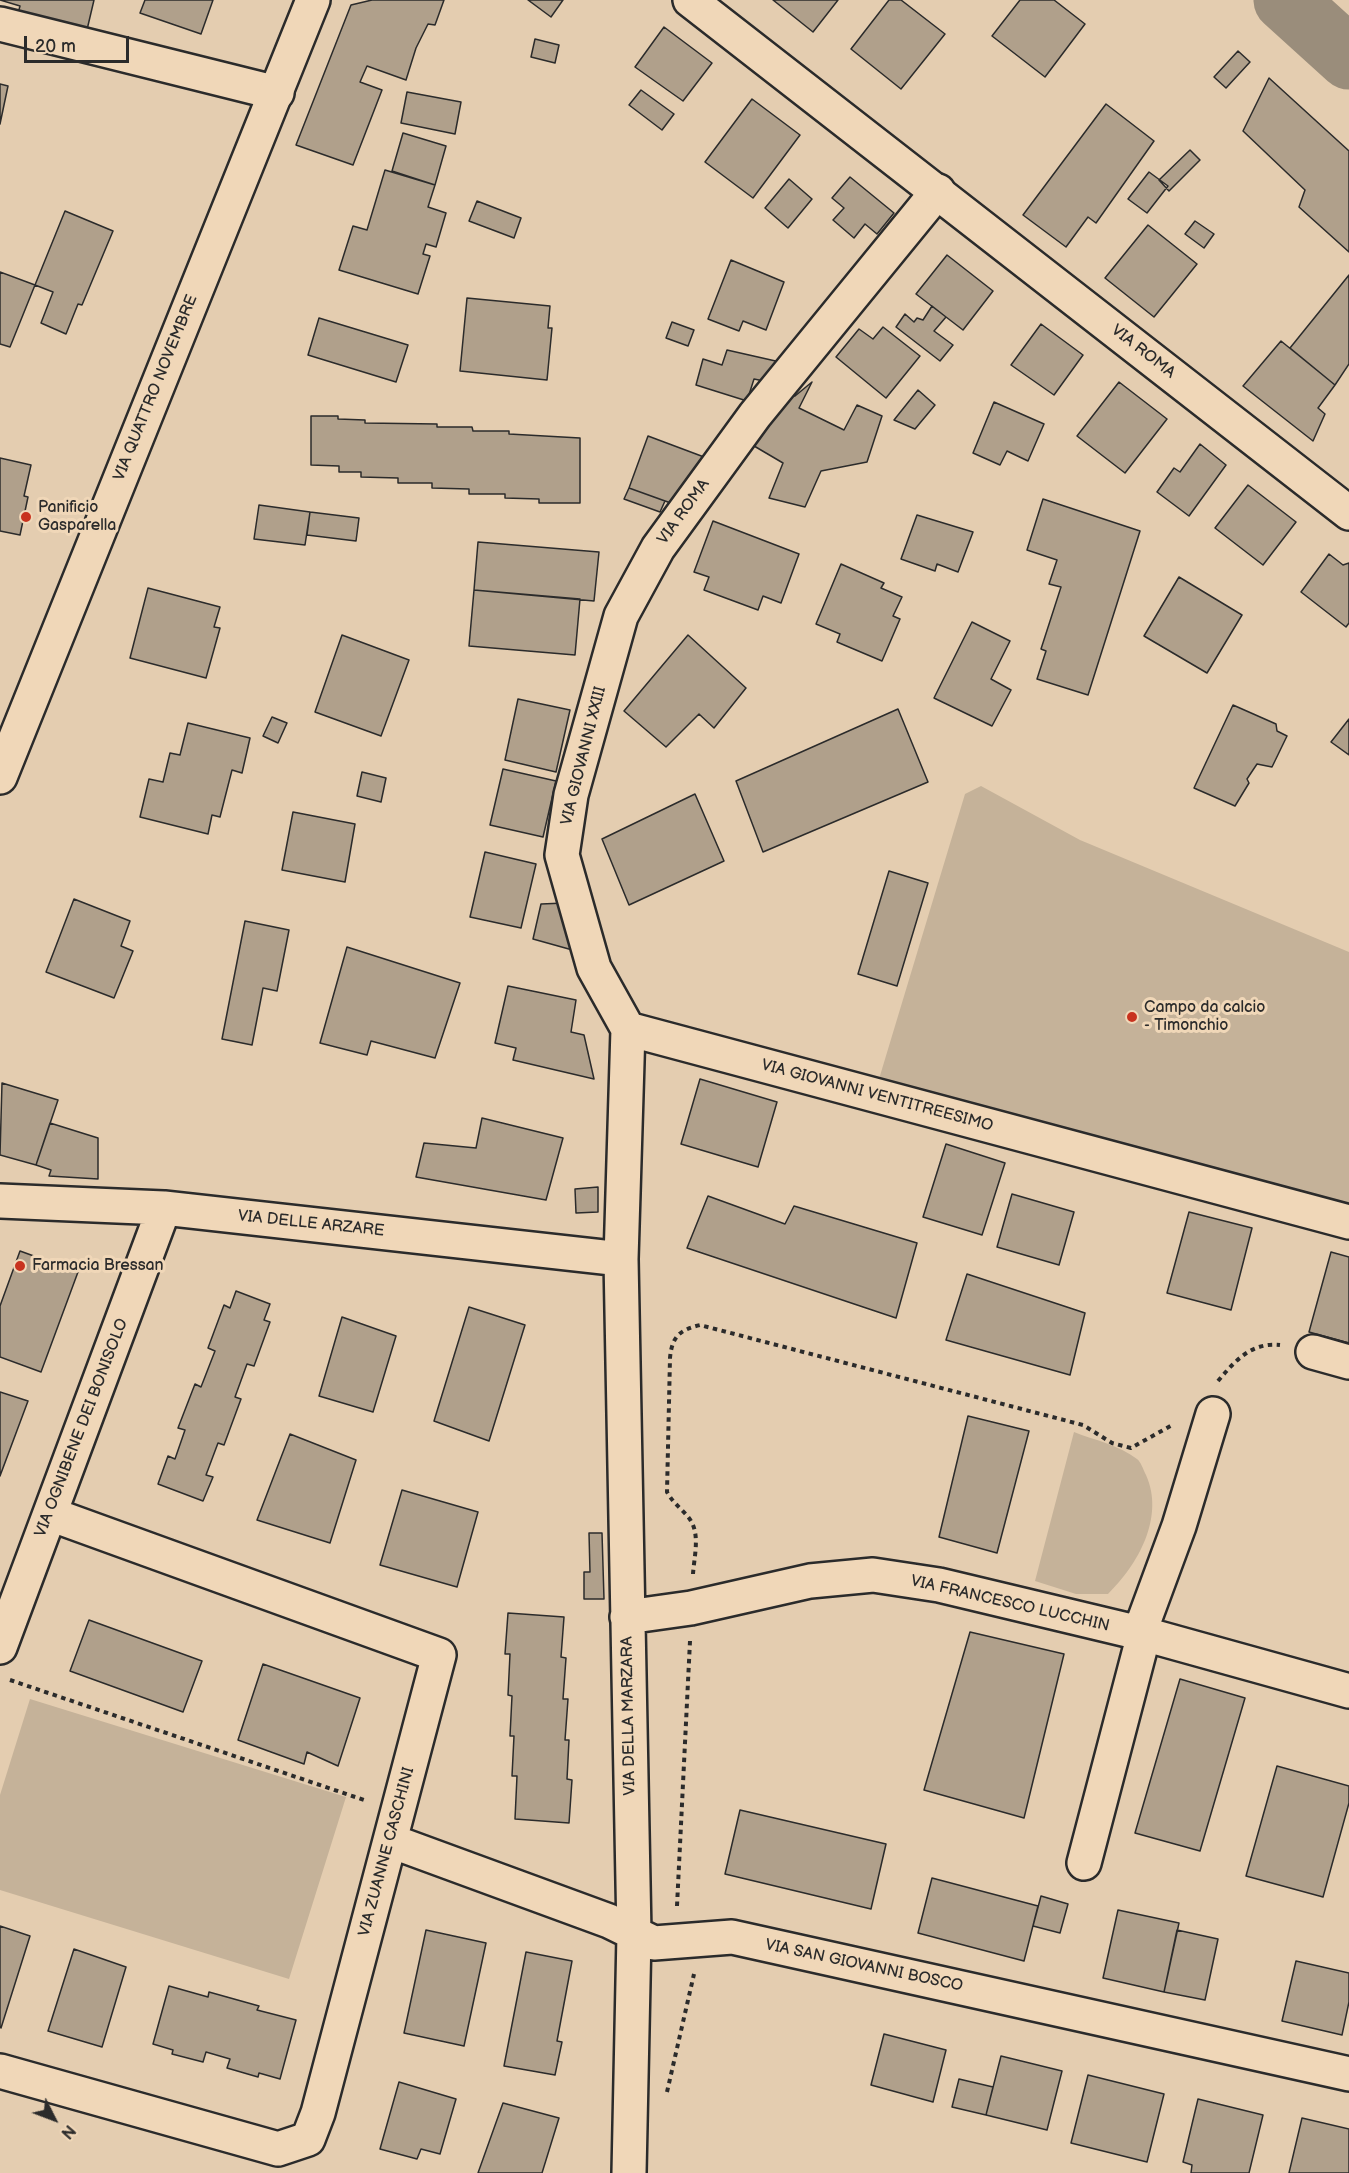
<!DOCTYPE html>
<style>
body{margin:0}
#map{position:relative;width:1349px;height:2173px;overflow:hidden;background:#e4cdb0;font-family:"Balsamiq Sans",sans-serif}
canvas{display:block}
.north{position:absolute;left:24px;top:2089px;width:60px;height:60px;-webkit-text-stroke:4px #f0d7b8;paint-order:stroke;rotate:132deg;font-size:16px;font-weight:700;line-height:24px;text-align:center;color:#2b2b2b}
.north::after{content:'';display:block;margin:auto;width:21px;height:27px;background:#2b2b2b;clip-path:polygon(50% 0,100% 100%,50% 72%,0 100%)}
.scale{position:absolute;left:24px;top:36px;width:105px;height:27px;box-sizing:border-box;border:3px solid #2b2b2b;border-top:0;padding-left:8px;font-size:18px;line-height:21px;white-space:nowrap;color:#2b2b2b;-webkit-text-stroke:4px #f0d7b8;paint-order:stroke}
</style>
<div id="map">
<canvas width="1349" height="2173"></canvas>
<div class="north">N</div>
<div class="scale">20 m</div>
</div>
<script>
const context = document.querySelector('canvas').getContext('2d');
context.lineJoin = 'round';
function fillPath(path, color) { context.fillStyle = color; context.fill(path, 'evenodd'); }
function strokePath(path, color, width, dash) { context.strokeStyle = color; context.lineWidth = width; context.lineCap = dash ? 'butt' : 'round'; context.setLineDash(dash || []); context.stroke(path); }
function write(font, color, halo, rows, align = 'center') {
  context.font = font + ' "Balsamiq Sans",sans-serif'; context.lineWidth = 6; context.setLineDash([]); context.textBaseline = 'middle'; context.strokeStyle = halo; context.fillStyle = color; for (const [text, x, y, turn = 0] of rows) {
    context.save(); context.translate(x, y); context.rotate((+turn || 0) * Math.PI / 180); context.textAlign = isNaN(turn) ? turn : align; if (halo) context.strokeText(text, 0, 0); context.fillText(text, 0, 0); context.restore();
  }
}
const green = new Path2D(`
 M 981,786 L 1080,840 L 1349,952 L 1349,1207 L 879,1079 L 965,794 Z
 M 1074,1432 C 1094,1440 1119,1445 1137,1459 C 1141,1462 1143,1469 1146,1475 C 1165,1517 1138,1565 1108,1594 L 1076,1594 L 1035,1581 Z
 M 30,1699 L 346,1797 L 289,1979 L 0,1890 L 0,1795 Z`);
const river = new Path2D(`
 M 1285,0 L 1349,58`);
const building = new Path2D(`
 M 0,0 L 94,0 L 86,34 L 17,17 L 20,6 Z
 M 145,0 L 213,0 L 201,34 L 140,13 Z
 M 372,0 L 444,0 L 435,25 L 428,24 L 416,48 L 406,80 L 367,66 L 360,82 L 382,90 L 353,165 L 296,145 L 351,5 Z
 M 528,0 L 563,0 L 551,17 Z
 M 773,0 L 838,0 L 813,32 Z
 M 889,0 L 901,0 L 945,34 L 901,89 L 851,49 Z
 M 1020,0 L 1054,0 L 1085,24 L 1045,77 L 992,36 Z
 M 664,27 L 712,63 L 683,101 L 635,67 Z
 M 535,39 L 559,45 L 555,63 L 531,57 Z
 M 1238,51 L 1250,62 L 1226,88 L 1214,77 Z
 M 1269,78 L 1349,151 L 1349,252 L 1299,207 L 1305,190 L 1243,131 Z
 M 0,84 L 8,86 L 0,124 Z
 M 641,90 L 674,114 L 662,130 L 629,105 Z
 M 407,92 L 461,102 L 455,134 L 401,123 Z
 M 752,99 L 800,135 L 753,198 L 705,162 Z
 M 1106,104 L 1154,141 L 1096,223 L 1088,217 L 1066,247 L 1023,215 Z
 M 403,133 L 446,146 L 435,185 L 392,171 Z
 M 1190,150 L 1200,160 L 1169,191 L 1159,180 Z
 M 385,170 L 435,185 L 428,207 L 446,213 L 436,247 L 426,244 L 423,254 L 430,256 L 418,294 L 339,270 L 353,226 L 367,230 Z
 M 1149,172 L 1168,186 L 1147,213 L 1128,199 Z
 M 850,177 L 894,213 L 877,234 L 865,224 L 854,238 L 833,220 L 844,208 L 832,198 Z
 M 789,179 L 812,199 L 788,228 L 765,208 Z
 M 477,201 L 521,218 L 514,238 L 469,221 Z
 M 65,211 L 113,231 L 82,305 L 78,304 L 66,334 L 41,323 L 53,292 L 35,285 Z
 M 1195,221 L 1214,234 L 1204,248 L 1185,234 Z
 M 1148,225 L 1197,264 L 1154,317 L 1105,278 Z
 M 947,255 L 993,291 L 963,330 L 916,294 Z
 M 731,260 L 784,282 L 766,330 L 743,321 L 739,331 L 708,319 Z
 M 0,272 L 35,285 L 10,347 L 0,344 Z
 M 1349,275 L 1349,364 L 1335,385 L 1290,348 Z
 M 467,298 L 550,306 L 548,328 L 552,328 L 547,380 L 460,371 Z
 M 932,306 L 946,317 L 934,331 L 953,345 L 940,361 L 896,327 L 905,314 L 914,322 L 917,318 L 923,320 Z
 M 319,318 L 408,345 L 396,382 L 308,355 Z
 M 672,322 L 694,330 L 688,346 L 666,338 Z
 M 1041,324 L 1083,355 L 1054,395 L 1011,365 Z
 M 883,327 L 920,356 L 886,398 L 836,357 L 859,329 L 873,339 Z
 M 1281,341 L 1335,385 L 1318,408 L 1325,414 L 1313,441 L 1243,386 Z
 M 727,350 L 780,362 L 769,382 L 754,379 L 747,401 L 696,385 L 703,359 L 722,365 Z
 M 812,382 L 799,408 L 844,430 L 857,405 L 882,416 L 867,462 L 821,471 L 805,507 L 769,498 L 783,463 L 749,443 L 784,395 L 795,396 Z
 M 1119,382 L 1167,419 L 1125,473 L 1077,436 Z
 M 918,390 L 935,405 L 915,429 L 894,420 Z
 M 994,402 L 1044,424 L 1028,461 L 1007,451 L 1000,465 L 973,453 Z
 M 311,416 L 338,416 L 338,419 L 365,420 L 365,423 L 437,424 L 437,427 L 472,427 L 473,431 L 509,431 L 509,434 L 580,438 L 580,503 L 539,503 L 539,499 L 505,498 L 505,494 L 469,494 L 469,489 L 432,488 L 432,483 L 398,483 L 398,478 L 361,477 L 361,472 L 339,472 L 339,466 L 311,465 Z
 M 648,436 L 704,457 L 693,487 L 679,506 L 629,488 Z
 M 1200,444 L 1226,465 L 1189,516 L 1157,492 L 1174,468 L 1180,472 Z
 M 0,458 L 31,465 L 24,496 L 28,497 L 20,535 L 0,531 Z
 M 1248,485 L 1296,522 L 1263,565 L 1215,528 Z
 M 629,488 L 665,501 L 660,512 L 624,499 Z
 M 1043,499 L 1140,531 L 1088,695 L 1037,679 L 1046,651 L 1041,649 L 1061,587 L 1049,584 L 1057,560 L 1027,550 Z
 M 259,505 L 310,512 L 305,545 L 254,539 Z
 M 310,512 L 359,518 L 356,541 L 307,535 Z
 M 917,515 L 973,532 L 958,572 L 937,564 L 935,571 L 901,559 Z
 M 713,521 L 799,554 L 781,603 L 763,596 L 758,610 L 704,590 L 709,577 L 694,572 Z
 M 478,542 L 599,552 L 594,601 L 474,590 Z
 M 1329,554 L 1343,565 L 1349,563 L 1349,623 L 1346,627 L 1301,592 Z
 M 841,564 L 884,583 L 881,588 L 902,597 L 893,616 L 900,619 L 882,661 L 837,642 L 840,634 L 816,624 Z
 M 1179,577 L 1242,615 L 1207,673 L 1144,636 Z
 M 148,588 L 220,607 L 214,627 L 220,628 L 206,678 L 130,658 Z
 M 474,590 L 580,599 L 575,655 L 469,646 Z
 M 972,622 L 1010,641 L 991,679 L 1011,690 L 992,726 L 934,698 Z
 M 342,635 L 409,660 L 381,736 L 315,712 Z
 M 688,635 L 746,688 L 714,728 L 699,714 L 666,747 L 624,711 Z
 M 518,699 L 570,710 L 556,772 L 505,760 Z
 M 1233,705 L 1276,724 L 1277,731 L 1287,736 L 1272,767 L 1257,764 L 1247,779 L 1249,783 L 1235,806 L 1194,788 Z
 M 898,709 L 928,782 L 763,852 L 736,781 Z
 M 272,717 L 287,723 L 278,743 L 263,736 Z
 M 1349,719 L 1349,755 L 1331,742 Z
 M 188,723 L 250,738 L 242,773 L 232,770 L 220,817 L 212,815 L 208,834 L 140,817 L 149,779 L 163,782 L 170,753 L 180,755 Z
 M 503,769 L 556,781 L 543,837 L 490,825 Z
 M 362,772 L 386,778 L 381,802 L 357,796 Z
 M 695,794 L 724,861 L 629,905 L 602,839 Z
 M 293,812 L 355,824 L 345,882 L 282,870 Z
 M 485,852 L 536,864 L 521,928 L 470,917 Z
 M 889,871 L 928,883 L 897,986 L 858,974 Z
 M 74,899 L 130,921 L 121,946 L 133,951 L 114,998 L 46,972 Z
 M 565,903 L 576,951 L 533,939 L 541,904 Z
 M 245,921 L 289,930 L 277,991 L 263,988 L 252,1045 L 222,1039 Z
 M 347,947 L 460,983 L 435,1058 L 371,1041 L 367,1055 L 320,1043 Z
 M 508,986 L 576,1000 L 571,1032 L 584,1035 L 594,1079 L 513,1060 L 516,1048 L 495,1043 Z
 M 700,1079 L 777,1102 L 758,1167 L 681,1144 Z
 M 2,1083 L 58,1100 L 36,1165 L 0,1155 Z
 M 482,1118 L 563,1138 L 546,1200 L 416,1177 L 424,1143 L 476,1148 Z
 M 50,1123 L 98,1138 L 98,1179 L 49,1176 L 51,1170 L 36,1165 Z
 M 946,1144 L 1005,1163 L 982,1235 L 923,1217 Z
 M 598,1187 L 598,1212 L 576,1213 L 575,1189 Z
 M 1012,1194 L 1074,1212 L 1059,1265 L 997,1247 Z
 M 708,1196 L 785,1224 L 794,1206 L 917,1243 L 896,1318 L 687,1248 Z
 M 1189,1212 L 1252,1228 L 1231,1310 L 1167,1293 Z
 M 20,1251 L 78,1272 L 41,1372 L 0,1357 L 0,1306 Z
 M 1331,1252 L 1349,1257 L 1349,1343 L 1309,1332 Z
 M 967,1274 L 1085,1313 L 1070,1375 L 946,1340 Z
 M 236,1291 L 270,1304 L 264,1320 L 270,1322 L 254,1366 L 247,1364 L 235,1397 L 241,1399 L 224,1445 L 218,1443 L 206,1475 L 213,1477 L 203,1501 L 158,1484 L 168,1456 L 175,1459 L 185,1430 L 178,1428 L 195,1384 L 201,1387 L 215,1351 L 208,1348 L 224,1305 L 230,1308 Z
 M 469,1307 L 525,1325 L 489,1441 L 434,1421 Z
 M 342,1317 L 396,1336 L 373,1412 L 319,1396 Z
 M 0,1392 L 28,1401 L 0,1476 Z
 M 968,1416 L 1029,1431 L 997,1553 L 939,1537 Z
 M 290,1434 L 356,1460 L 330,1543 L 257,1520 Z
 M 402,1490 L 478,1512 L 457,1587 L 380,1565 Z
 M 589,1533 L 602,1533 L 604,1599 L 584,1599 L 584,1572 L 590,1572 Z
 M 508,1613 L 564,1617 L 561,1657 L 566,1658 L 563,1699 L 568,1699 L 565,1740 L 569,1740 L 567,1779 L 572,1780 L 569,1823 L 515,1819 L 517,1776 L 512,1776 L 514,1736 L 510,1736 L 512,1696 L 508,1695 L 510,1654 L 505,1654 Z
 M 89,1620 L 202,1661 L 183,1712 L 70,1671 Z
 M 970,1632 L 1064,1654 L 1024,1818 L 924,1790 Z
 M 263,1664 L 360,1698 L 338,1766 L 307,1752 L 304,1764 L 238,1740 Z
 M 1180,1679 L 1245,1698 L 1200,1851 L 1135,1833 Z
 M 1277,1766 L 1349,1786 L 1349,1803 L 1323,1897 L 1246,1876 Z
 M 740,1810 L 886,1844 L 871,1909 L 725,1874 Z
 M 932,1878 L 1038,1906 L 1024,1961 L 918,1933 Z
 M 1041,1896 L 1068,1904 L 1060,1933 L 1033,1926 Z
 M 1118,1910 L 1179,1923 L 1164,1992 L 1103,1978 Z
 M 0,1926 L 30,1936 L 1,2028 L 0,2027 Z
 M 426,1930 L 486,1943 L 464,2046 L 404,2033 Z
 M 1177,1930 L 1218,1939 L 1205,2000 L 1164,1992 Z
 M 74,1949 L 126,1967 L 102,2047 L 48,2031 Z
 M 526,1952 L 572,1961 L 557,2041 L 562,2042 L 555,2075 L 504,2066 Z
 M 1296,1961 L 1349,1973 L 1349,2002 L 1342,2035 L 1282,2021 Z
 M 169,1986 L 208,1997 L 209,1992 L 259,2006 L 257,2010 L 296,2020 L 280,2079 L 259,2073 L 258,2077 L 227,2068 L 230,2059 L 206,2052 L 203,2062 L 172,2054 L 173,2050 L 153,2044 Z
 M 884,2034 L 946,2050 L 933,2102 L 871,2085 Z
 M 1001,2056 L 1062,2071 L 1047,2130 L 986,2115 Z
 M 1088,2075 L 1164,2094 L 1147,2162 L 1071,2143 Z
 M 959,2079 L 993,2087 L 986,2115 L 952,2107 Z
 M 399,2082 L 456,2099 L 440,2154 L 421,2149 L 417,2159 L 380,2149 Z
 M 1198,2099 L 1263,2115 L 1249,2173 L 1191,2173 L 1192,2165 L 1183,2162 Z
 M 503,2103 L 559,2118 L 542,2173 L 478,2173 Z
 M 1302,2118 L 1349,2129 L 1349,2173 L 1289,2173 Z`);
const path = new Path2D(`
 M 1218,1381 C 1235,1361 1251,1342 1280,1345
 M 693,1574 C 694,1558 700,1536 691,1521 C 685,1511 674,1505 667,1492 L 670,1358 C 672,1336 680,1330 700,1325 L 1083,1425 L 1112,1443 L 1131,1448 L 1174,1424
 M 10,1680 L 367,1801
 M 677,1906 L 690,1641
 M 667,2092 L 694,1974`);
const street = new Path2D(`
 M 0,24 L 277,93
 M 628,1029 L 621,1259 L 634,1934 L 629,2173
 M 628,1029 L 594,968 L 562,855 L 571,795 L 621,616 L 658,548 L 755,415 L 938,191
 M 628,1029 L 1349,1222
 M 0,1201 L 164,1208 L 621,1259
 M 1313,1352 L 1349,1362
 M 627,1617 L 691,1608 L 810,1581 L 873,1575 L 939,1585 L 1144,1634 L 1349,1691
 M 0,1647 L 164,1208
 M 391,1841 L 609,1921 L 654,1943 L 732,1937 L 1349,2074
 M 1084,1863 L 1144,1634 L 1145,1618 L 1179,1526 L 1213,1414
 M 0,2071 L 278,2149 L 308,2139 L 318,2113 L 439,1655 L 50,1514`);
const secondary = new Path2D(`
 M 690,0 L 1349,513`);
const primary = new Path2D(`
 M 0,777 L 313,0`);
const markers = [
 [26,517,6,"#c8321e"],
 [1132,1017,6,"#c8321e"],
 [20,1266,6,"#c8321e"]
];
const streetNames = [
 ["VIA ROMA",1143,352,38],
 ["VIA QUATTRO NOVEMBRE",156,388,-68],
 ["VIA ROMA",684,512,-54],
 ["VIA GIOVANNI XXIII",584,756,-76],
 ["VIA GIOVANNI VENTITREESIMO",877,1096,15],
 ["VIA DELLE ARZARE",311,1224,6],
 ["VIA OGNIBENE DEI BONISOLO",82,1428,-69],
 ["VIA FRANCESCO LUCCHIN",1010,1604,13],
 ["VIA DELLA MARZARA",629,1716,-91],
 ["VIA ZUANNE CASCHINI",387,1852,-75],
 ["VIA SAN GIOVANNI BOSCO",864,1966,12]
];
const poiNames = [
 ["Panificio",38,508],
 ["Gasparella",38,526],
 ["Campo da calcio",1144,1008],
 ["- Timonchio",1144,1026],
 ["Farmacia Bressan",32,1266]
];
fillPath(green, '#c5b299');
strokePath(river, '#9a8d7b', 63);
fillPath(building, '#b0a08b');
strokePath(building, '#2b2b2b', 1.5);
strokePath(street, '#2b2b2b', 38);
strokePath(secondary, '#2b2b2b', 38);
strokePath(primary, '#2b2b2b', 38);
strokePath(path, '#2b2b2b', 4, [4.5, 4.5]);
strokePath(street, '#f0d7b8', 33);
strokePath(secondary, '#f0d7b8', 33);
strokePath(primary, '#f0d7b8', 33);
for (const [x, y, r, color] of markers) { const dot = new Path2D(); dot.arc(x, y, r, 0, 2 * Math.PI); context.fillStyle = color; context.fill(dot); strokePath(dot, '#f0d7b8', 2); }
write('16px', '#2b2b2b', '#f0d7b8', streetNames);
write('16px', '#2b2b2b', '#f0d7b8', poiNames, 'left');
</script>
